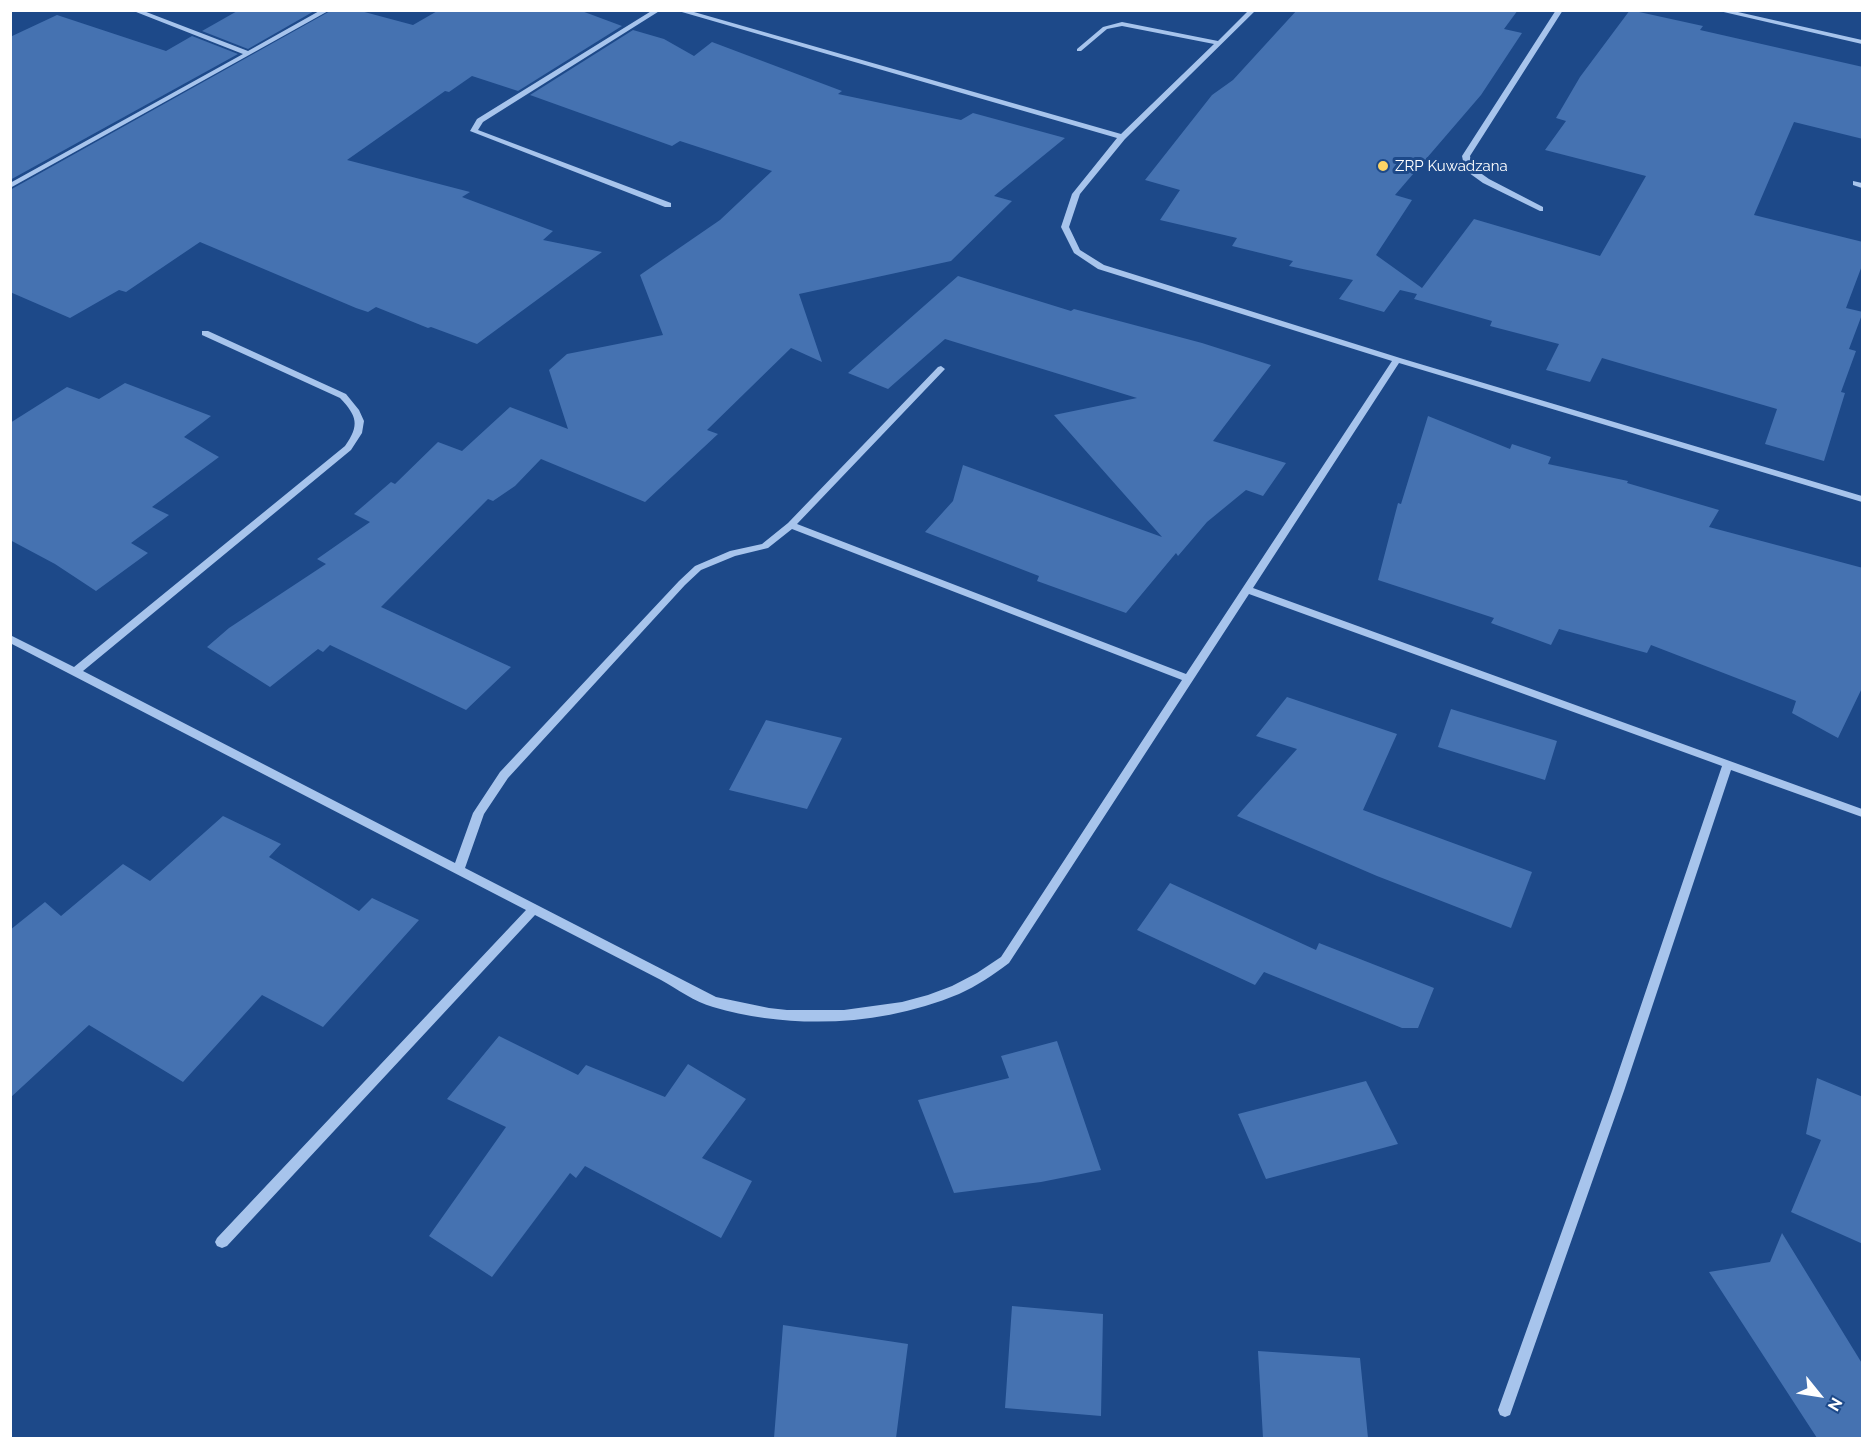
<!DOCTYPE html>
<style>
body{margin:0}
#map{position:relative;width:1873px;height:1449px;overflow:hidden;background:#1d4989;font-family:Raleway,sans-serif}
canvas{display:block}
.frame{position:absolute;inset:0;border:12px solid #fff;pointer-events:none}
.north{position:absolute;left:1789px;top:1365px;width:60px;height:60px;-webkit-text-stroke:4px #1d4989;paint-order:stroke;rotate:120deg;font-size:16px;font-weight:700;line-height:24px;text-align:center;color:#fff}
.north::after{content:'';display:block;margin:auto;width:21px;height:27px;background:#fff;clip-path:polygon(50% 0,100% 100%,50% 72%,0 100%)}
</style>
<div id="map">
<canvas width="1873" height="1449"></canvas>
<div class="frame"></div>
<div class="north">N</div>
</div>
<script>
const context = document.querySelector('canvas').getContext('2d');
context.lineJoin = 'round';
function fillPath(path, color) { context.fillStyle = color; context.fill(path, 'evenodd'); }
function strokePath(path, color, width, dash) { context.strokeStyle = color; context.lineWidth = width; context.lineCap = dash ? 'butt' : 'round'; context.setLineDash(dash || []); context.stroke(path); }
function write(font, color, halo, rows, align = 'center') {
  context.font = font + ' Raleway,sans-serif'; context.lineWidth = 6; context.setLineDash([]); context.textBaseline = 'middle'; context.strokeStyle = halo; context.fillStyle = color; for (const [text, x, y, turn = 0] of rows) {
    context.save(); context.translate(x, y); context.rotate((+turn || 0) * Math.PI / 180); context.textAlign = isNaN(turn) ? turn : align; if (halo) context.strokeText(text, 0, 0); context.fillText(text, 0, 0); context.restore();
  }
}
const building = new Path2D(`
 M 239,10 L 316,10 L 248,49 L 202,31 Z
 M 332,10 L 357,10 L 413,25 L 439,10 L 579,10 L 622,26 L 518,91 L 472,76 L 449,92 L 445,91 L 347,160 L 470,192 L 462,197 L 553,231 L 543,240 L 602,252 L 477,344 L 431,327 L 428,328 L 376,307 L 368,312 L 356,308 L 200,242 L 126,292 L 119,290 L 70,318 L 10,292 L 10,190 Z
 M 1297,10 L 1518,10 L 1504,29 L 1522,33 L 1481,95 L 1395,195 L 1412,200 L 1376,255 L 1422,288 L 1474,219 L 1600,256 L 1646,176 L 1545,150 L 1566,121 L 1556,118 L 1580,77 L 1630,10 L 1703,26 L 1700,30 L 1863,67 L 1863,139 L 1794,122 L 1754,215 L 1863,242 L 1863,263 L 1846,308 L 1863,312 L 1849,349 L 1856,351 L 1841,392 L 1845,393 L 1824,461 L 1765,444 L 1777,409 L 1602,358 L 1590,382 L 1546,370 L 1559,344 L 1490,326 L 1492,321 L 1414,299 L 1417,294 L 1400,290 L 1384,312 L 1339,299 L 1353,280 L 1289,266 L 1293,261 L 1232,246 L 1237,238 L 1160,220 L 1180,190 L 1145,180 L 1212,95 L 1233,80 Z
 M 57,15 L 166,51 L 192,36 L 238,54 L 10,180 L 10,37 Z
 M 633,30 L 664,39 L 694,56 L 712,42 L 842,91 L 838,94 L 961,120 L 973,113 L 1065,138 L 994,196 L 1012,201 L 951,261 L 799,294 L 822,362 L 791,348 L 707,430 L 718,434 L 645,502 L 541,459 L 515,486 L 493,501 L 488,499 L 381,607 L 511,667 L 466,710 L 330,645 L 323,652 L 318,649 L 270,687 L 207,647 L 229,628 L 326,564 L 317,559 L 370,522 L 354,514 L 391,482 L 395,484 L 438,442 L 462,451 L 510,407 L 568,429 L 549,370 L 567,354 L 663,335 L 640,275 L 720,220 L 772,171 L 680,141 L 672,146 L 530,95 Z
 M 958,276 L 1071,311 L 1074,309 L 1202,343 L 1271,365 L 1213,441 L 1286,463 L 1263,496 L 1246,490 L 1207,522 L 1178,556 L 1176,553 L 1126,613 L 1037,581 L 1039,576 L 925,532 L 953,501 L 963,465 L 1162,537 L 1054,415 L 1137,398 L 945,339 L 888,389 L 848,373 Z
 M 125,383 L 211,416 L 184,437 L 219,457 L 152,507 L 169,515 L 131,543 L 148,553 L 96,591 L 55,564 L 10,540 L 10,423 L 67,387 L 99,399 Z
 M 1428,416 L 1510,449 L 1512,444 L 1551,457 L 1548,464 L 1628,481 L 1627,483 L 1719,510 L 1709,527 L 1863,568 L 1863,686 L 1838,738 L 1792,713 L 1796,701 L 1651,645 L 1647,653 L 1559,629 L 1551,645 L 1491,623 L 1494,618 L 1378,580 L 1398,503 L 1401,504 Z
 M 1287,697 L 1397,734 L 1363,810 L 1532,872 L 1511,928 L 1377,876 L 1237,816 L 1297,749 L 1256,736 Z
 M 1451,709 L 1557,741 L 1545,780 L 1438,747 Z
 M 766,720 L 842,738 L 807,809 L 729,790 Z
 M 223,816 L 281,844 L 269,857 L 359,911 L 372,898 L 419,920 L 323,1027 L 262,995 L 183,1082 L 89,1025 L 10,1098 L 10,930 L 45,902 L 61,916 L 123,864 L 150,881 Z
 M 1170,883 L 1316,950 L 1319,943 L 1434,988 L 1418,1028 L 1402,1028 L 1264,972 L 1255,985 L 1137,930 Z
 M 499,1036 L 578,1075 L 586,1065 L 665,1097 L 688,1064 L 746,1099 L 702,1158 L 752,1181 L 721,1238 L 585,1166 L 576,1178 L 570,1173 L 492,1277 L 429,1236 L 506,1127 L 447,1099 Z
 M 1057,1041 L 1101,1170 L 1041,1182 L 954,1193 L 918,1100 L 1009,1078 L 1001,1056 Z
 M 1817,1078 L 1863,1097 L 1863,1244 L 1791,1212 L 1821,1140 L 1806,1134 Z
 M 1366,1081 L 1398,1144 L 1266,1179 L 1238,1114 Z
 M 1782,1233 L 1863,1365 L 1863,1438 L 1817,1438 L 1709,1272 L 1770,1262 Z
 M 1012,1306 L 1103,1314 L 1101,1416 L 1005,1408 Z
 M 783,1325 L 908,1344 L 896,1438 L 774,1438 Z
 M 1258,1351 L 1360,1358 L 1368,1438 L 1263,1438 Z`);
const minor = new Path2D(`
 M 131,10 L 141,10 L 248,51 L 321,10 L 330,10 L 10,188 L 10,183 L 243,54 Z
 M 653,10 L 661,10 L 483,122 L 478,130 L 671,203 L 671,207 L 665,207 L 470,131 L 477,119 Z
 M 675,10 L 687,10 L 1121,134 L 1214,44 L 1122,26 L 1107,29 L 1081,51 L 1077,51 L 1077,49 L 1103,27 L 1122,22 L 1218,41 L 1249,10 L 1256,10 L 1125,139 L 1080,194 L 1069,227 L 1080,250 L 1104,265 L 1400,358 L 1862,496 L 1862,502 L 1399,363 L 1253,588 L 1862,809 L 1862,817 L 1731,770 L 1624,1091 L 1510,1415 L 1505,1417 L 1500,1415 L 1498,1410 L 1612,1091 L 1722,766 L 1249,594 L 1009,963 C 993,975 977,986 959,994 C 883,1026 792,1030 713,1007 C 695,1002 677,989 661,980 C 619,958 577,937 535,915 L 227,1246 L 222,1248 L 217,1246 L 215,1242 L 217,1238 L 526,910 L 10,643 L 10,635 L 74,667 L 345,446 C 360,425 357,416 340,398 L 202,335 L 202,331 L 208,331 L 346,394 L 359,410 L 364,421 L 362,433 L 351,450 L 83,671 L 455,863 L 473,813 L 500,772 L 679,581 L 695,566 L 730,551 L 762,544 L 788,523 L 938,367 L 941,366 L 945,369 L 797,524 L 1186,674 L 1392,361 L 1098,269 L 1074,253 L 1061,227 L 1072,194 L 1117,138 ZM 792,529 L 1182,680 L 1001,957 L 977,973 L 952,986 L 928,995 L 902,1002 L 844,1010 L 787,1010 L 769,1008 L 716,997 L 465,868 L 484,814 L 508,778 L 685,585 L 701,570 L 735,556 L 768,548 Z
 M 1556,10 L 1563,10 L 1470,156 L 1472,167 L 1489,179 L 1543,207 L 1543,211 L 1540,211 L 1483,183 L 1465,170 L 1462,156 Z
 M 1715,10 L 1729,10 L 1862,40 L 1862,44 Z
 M 1853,181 L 1862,183 L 1862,188 L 1853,185 Z`);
const markers = [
 [1383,166,6,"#fcd465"]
];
const farPoinames = [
 ["ZRP Kuwadzana",1395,166]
];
fillPath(building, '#4572b1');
fillPath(minor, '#a7c4ec');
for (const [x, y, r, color] of markers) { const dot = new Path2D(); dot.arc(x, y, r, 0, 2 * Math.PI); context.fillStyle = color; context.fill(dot); strokePath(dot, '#1d4989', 2); }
write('15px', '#fff', '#1d4989', farPoinames, 'left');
</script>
